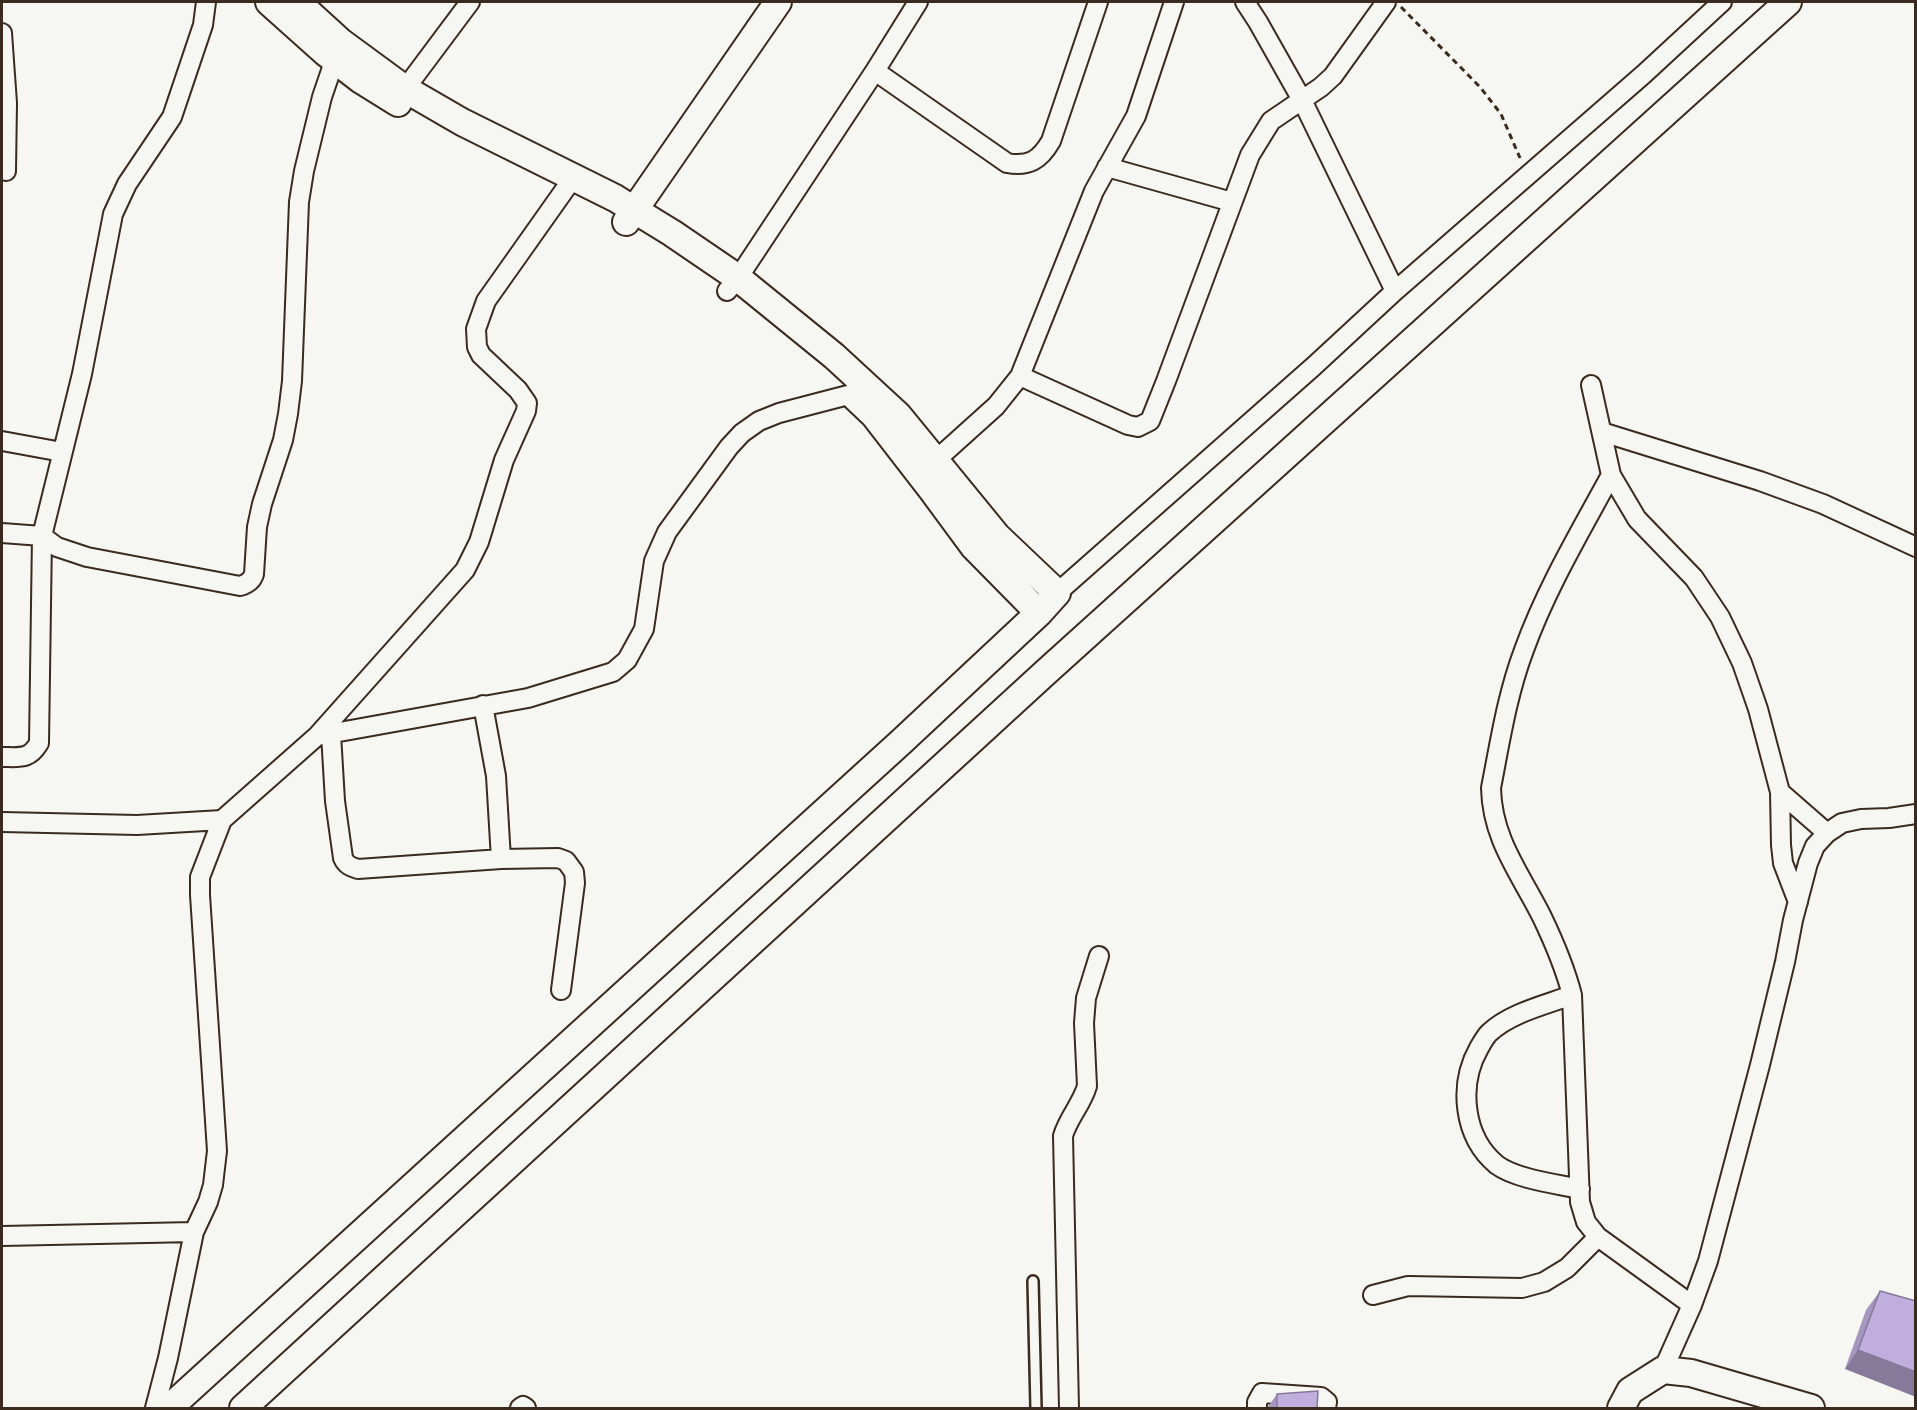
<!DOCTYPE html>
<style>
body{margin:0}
#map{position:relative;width:1917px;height:1410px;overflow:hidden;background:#f6f6f2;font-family:"Indie Flower",sans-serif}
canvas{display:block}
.frame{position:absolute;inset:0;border:3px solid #3b2a1e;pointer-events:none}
</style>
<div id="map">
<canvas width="1917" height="1410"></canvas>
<div class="frame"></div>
</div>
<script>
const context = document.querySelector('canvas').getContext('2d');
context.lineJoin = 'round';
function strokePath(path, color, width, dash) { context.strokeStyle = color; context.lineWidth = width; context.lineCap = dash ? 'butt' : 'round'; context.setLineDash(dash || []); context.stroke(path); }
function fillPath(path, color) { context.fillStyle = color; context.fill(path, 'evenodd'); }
const path = new Path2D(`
 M 1401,7 L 1480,87 L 1501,114 L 1520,158`);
const lane = new Path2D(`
 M 1033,1281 L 1036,1408`);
const street = new Path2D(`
 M 1245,2 L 1258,22 L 1302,100 L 1395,291
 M 2,33 L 7,103 L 6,171
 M 875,71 L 1007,163 C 1029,167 1040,160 1051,141 L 1098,2
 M 399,100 L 405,89 L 470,2
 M 1107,167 L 1232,202
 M 727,291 L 738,278 L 875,71 L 918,2
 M 1020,376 L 1128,425 L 1138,427 L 1150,421 L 1166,381 L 1250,155 L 1271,121 L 1321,87 L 1333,76 L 1386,2
 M 1591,385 L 1611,475 L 1637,519 L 1694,578 L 1720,617 L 1742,663 L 1758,709 L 1780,792 L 1781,845 L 1783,863 L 1798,902
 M 1602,432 L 1760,481 L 1823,504 L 1916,547
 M 2,441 L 62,452
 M 926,465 L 936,460 L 996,406 L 1020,376 L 1094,191 L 1136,116 L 1174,2
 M 1611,475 C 1580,532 1546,589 1524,650 C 1507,695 1500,742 1491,788 C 1492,839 1520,873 1542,917 C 1554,942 1565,968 1572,995 L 1580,1202 L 1586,1222 L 1598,1237 L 1692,1305
 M 2,533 L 42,536 L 57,547 L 87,557 L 240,586 C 247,584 252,581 254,574 L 257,527 L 262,504 L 283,440 L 288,414 L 292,381 L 299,202 L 304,171 L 322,97 L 335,59
 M 1057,593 L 1314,366 L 1395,291 L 1644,74 L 1722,2
 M 483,705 L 496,776 L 501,859
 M 331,734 L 335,801 L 343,858 C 346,865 351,867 358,869 L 501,859 L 558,858 L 566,861 L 574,872 L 575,883 L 561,990
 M 317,736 L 528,698 L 613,672 L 627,660 L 644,629 L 654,561 L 667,532 L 729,447 L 742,433 L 759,421 L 779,413 L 852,394
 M 2,757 C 20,757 29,760 39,743 L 42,536 L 82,374 L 113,214 L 127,184 L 172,117 L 203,25 L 206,2
 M 1780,792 L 1827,833
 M 2,822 L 137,825 L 222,820
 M 1572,995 C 1545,1005 1510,1013 1489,1033 C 1485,1037 1482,1043 1479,1048 C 1458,1085 1463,1137 1497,1165 C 1516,1179 1557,1184 1580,1189
 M 2,1236 L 194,1232
 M 1373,1295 L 1408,1286 L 1522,1288 L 1544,1282 L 1567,1268 L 1598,1237
 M 1663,1370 L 1692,1305 L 1708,1261 L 1760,1065 L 1785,962 L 1793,920 L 1808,863 L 1815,846 L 1827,833 L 1842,823 L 1861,819 L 1889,818 L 1916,814
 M 155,1408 L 168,1358 L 194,1232 L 208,1202 L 213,1185 L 217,1151 L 200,895 L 200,877 L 222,820 L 317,736 L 465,570 L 479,542 L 504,460 L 526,411 L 527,403 L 518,390 L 481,355 L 477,347 L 476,329 L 486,301 L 573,178
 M 520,1408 L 523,1406 L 526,1408
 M 1069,1408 L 1063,1136 C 1068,1118 1082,1104 1087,1086 L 1084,1023 L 1086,998 L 1099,956
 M 1257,1408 L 1257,1402 L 1262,1393 L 1321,1397 L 1327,1402 L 1326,1408`);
const secondary = new Path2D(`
 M 269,2 L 326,53 L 361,80 L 398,103
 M 626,222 L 778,2
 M 855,397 L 874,415 L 932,490 L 974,547 L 1039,613
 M 169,1408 L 901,742 L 1039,613 L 1057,593 L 997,536 L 898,415 L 834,356 L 738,278 L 672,233 L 615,198 L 462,122 L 405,89 L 341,42 L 297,2
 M 243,1408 L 1046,672 L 1788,2
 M 1621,1408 L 1630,1391 L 1663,1370 L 1691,1373 L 1811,1408`);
const wall = new Path2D(`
 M 1880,1291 L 1916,1301 L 1845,1369 L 1866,1310 Z
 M 1277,1394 L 1317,1408 L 1267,1408 Z`);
const shadedWall = new Path2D(`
 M 1858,1350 L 1916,1372 L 1916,1397 L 1845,1369 Z`);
const building = new Path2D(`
 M 1880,1291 L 1916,1301 L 1916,1372 L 1858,1350 Z
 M 1318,1391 L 1317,1408 L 1277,1408 L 1277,1394 Z`);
strokePath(lane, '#3b2a1e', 14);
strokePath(street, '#3b2a1e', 22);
strokePath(secondary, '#3b2a1e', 30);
strokePath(path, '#3b2a1e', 3, [6, 4.5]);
strokePath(lane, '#f6f6f2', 9);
strokePath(street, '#f6f6f2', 18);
strokePath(secondary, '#f6f6f2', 26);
fillPath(wall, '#a596bf');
fillPath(shadedWall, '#867a9b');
fillPath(building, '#c0aede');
strokePath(building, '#867a9b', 1.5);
</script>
